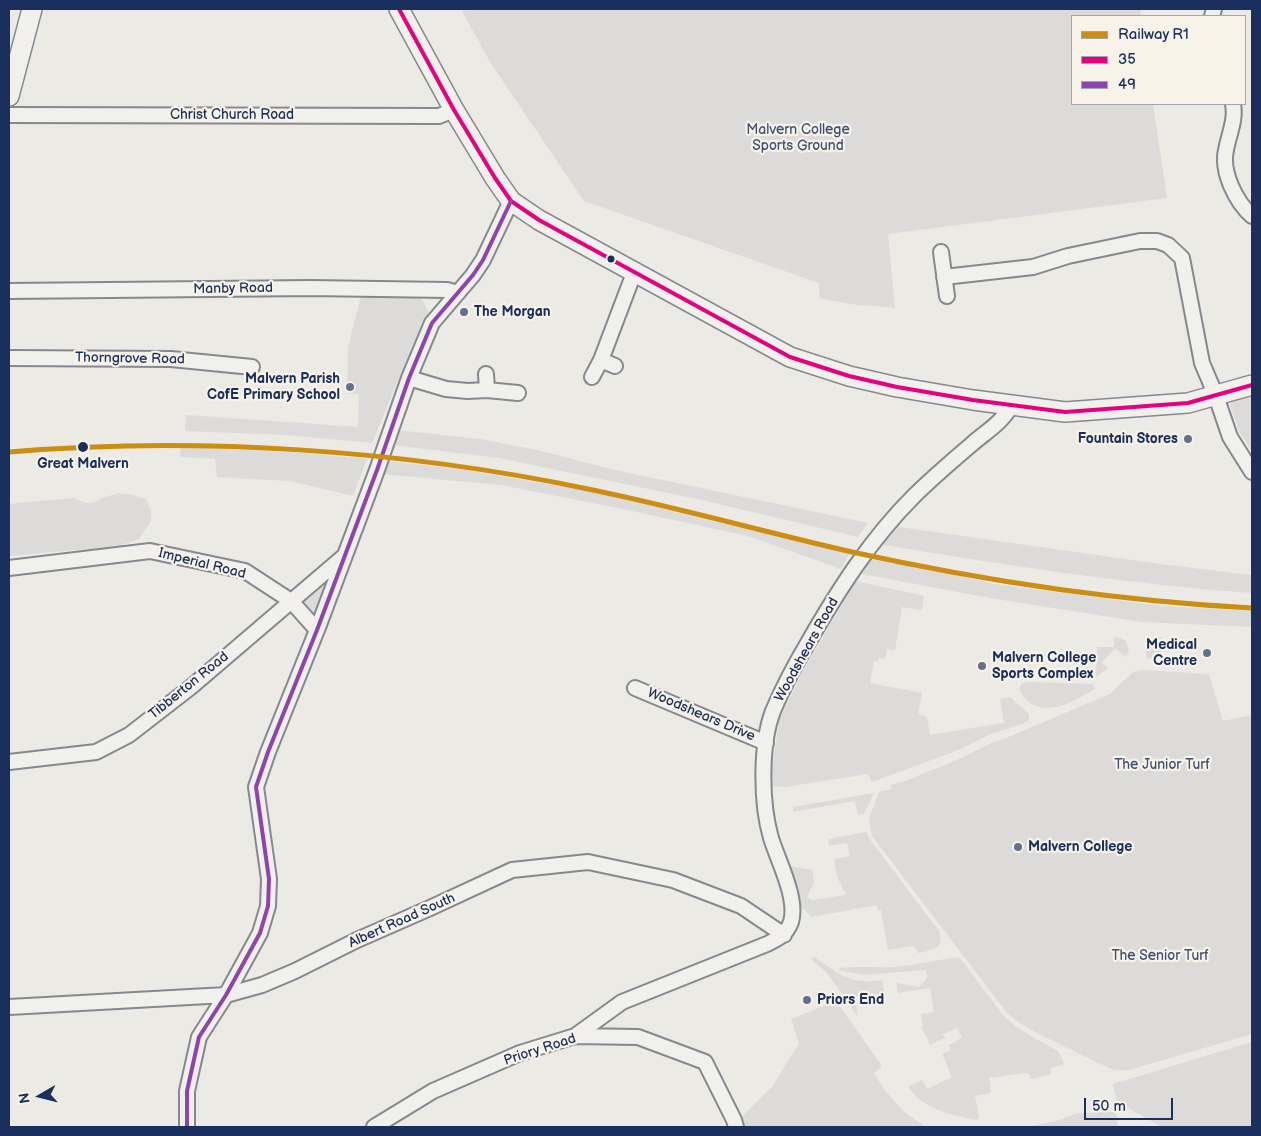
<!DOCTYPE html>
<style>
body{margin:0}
#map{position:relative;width:1261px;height:1136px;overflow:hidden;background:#ebeae5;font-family:"Balsamiq Sans",sans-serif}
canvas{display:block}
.frame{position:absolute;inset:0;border:10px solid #1b2f5e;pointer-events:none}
.legend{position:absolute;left:1071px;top:15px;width:175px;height:90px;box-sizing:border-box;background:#f7f3e8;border:1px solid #9fa5b1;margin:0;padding:6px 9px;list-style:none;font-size:15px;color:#1b2f5e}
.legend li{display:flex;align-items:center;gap:10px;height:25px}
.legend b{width:25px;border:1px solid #9fa5b1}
.north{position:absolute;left:15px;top:1071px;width:50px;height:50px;-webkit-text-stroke:4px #f7f3e8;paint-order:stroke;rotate:262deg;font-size:14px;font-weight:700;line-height:20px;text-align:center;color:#1b2f5e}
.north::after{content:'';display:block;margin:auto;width:18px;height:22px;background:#1b2f5e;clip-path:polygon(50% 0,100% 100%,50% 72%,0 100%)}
.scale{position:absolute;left:1084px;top:1098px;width:89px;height:22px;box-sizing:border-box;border:2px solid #1b2f5e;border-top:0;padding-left:6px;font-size:15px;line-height:18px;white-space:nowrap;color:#1b2f5e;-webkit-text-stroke:4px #f7f3e8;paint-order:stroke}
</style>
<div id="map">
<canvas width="1261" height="1136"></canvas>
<div class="frame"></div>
<ul class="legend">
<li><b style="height:6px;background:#cb8e13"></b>Railway R1</li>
<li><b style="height:6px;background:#e5007d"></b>35</li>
<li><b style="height:6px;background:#8e44ad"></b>49</li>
</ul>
<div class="north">N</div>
<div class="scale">50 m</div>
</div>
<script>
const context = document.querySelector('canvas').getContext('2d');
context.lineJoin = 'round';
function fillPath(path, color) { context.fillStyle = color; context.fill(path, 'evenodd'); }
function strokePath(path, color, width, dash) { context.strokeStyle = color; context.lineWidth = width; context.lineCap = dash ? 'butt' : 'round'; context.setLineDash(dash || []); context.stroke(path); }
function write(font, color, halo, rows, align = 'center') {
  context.font = font + ' "Balsamiq Sans",sans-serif'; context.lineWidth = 4.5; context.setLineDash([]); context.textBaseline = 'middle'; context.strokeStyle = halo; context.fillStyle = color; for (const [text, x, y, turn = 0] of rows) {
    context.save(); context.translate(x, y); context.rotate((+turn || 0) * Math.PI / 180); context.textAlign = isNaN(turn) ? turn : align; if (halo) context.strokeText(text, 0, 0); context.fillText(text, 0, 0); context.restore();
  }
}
const green = new Path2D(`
 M 461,9 L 1140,9 L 1141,16 L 1072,16 L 1072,104 L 1153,104 L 1167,198 L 888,234 L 895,308 L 850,304 L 819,298 L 819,283 L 584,201 L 490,62 Z
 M 361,296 L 420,296 L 429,312 L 421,325 L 372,443 L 286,435 L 185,431 L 186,415 L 358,427 L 359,394 L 347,394 L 348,347 Z
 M 1252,391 L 1252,451 L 1239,431 L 1230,405 L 1235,396 Z
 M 396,430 L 480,439 L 537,450 L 615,470 L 868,523 L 858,537 L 702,500 L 499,458 L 392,445 Z
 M 181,447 L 303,453 L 367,459 L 353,496 L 290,481 L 217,477 L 215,459 L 180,457 Z
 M 387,461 L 459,469 L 588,491 L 849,554 L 841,569 L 748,536 L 618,508 L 501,485 L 381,474 Z
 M 118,493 L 133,495 L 146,499 L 151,511 L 151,521 L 139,539 L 119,546 L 9,556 L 9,504 L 73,498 L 85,503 L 92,503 L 103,498 Z
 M 892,526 L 1160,564 L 1252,575 L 1252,593 C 1126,584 1003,565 878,544 Z
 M 872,559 L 1001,585 L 1162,606 L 1252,611 L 1252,627 L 1142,622 L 990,598 L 862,574 Z
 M 329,578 L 315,620 L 299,602 Z
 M 856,581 L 924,596 L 922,610 L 902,607 L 895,650 L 887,649 L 885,659 L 879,658 L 878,662 L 874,661 L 870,683 L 922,693 L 918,714 L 927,717 L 930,735 L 1004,723 L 1000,699 L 1010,697 L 1029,714 L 1029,720 L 1022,724 L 991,734 L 961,749 L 872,782 L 868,774 L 785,787 L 773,786 L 772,769 L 779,721 L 804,669 Z
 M 1114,637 L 1121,638 L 1126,641 L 1129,651 L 1126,657 L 1115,648 L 1102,662 L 1108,668 L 1096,677 L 1097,647 L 1114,647 Z
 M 1152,637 L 1162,637 L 1161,660 L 1152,660 L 1146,657 L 1147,639 Z
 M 1142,670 L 1209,674 L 1223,721 L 1252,715 L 1252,1034 L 1129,1070 L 1114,1070 L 1098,1063 L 1037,1033 L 1020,1023 L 1007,1013 L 872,836 L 869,818 L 879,792 L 892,789 L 890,785 L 905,781 L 957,760 L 987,745 L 1011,736 L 1110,694 L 1133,672 Z
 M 1028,682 L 1093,684 L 1095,689 C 1071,703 1038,723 1019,690 L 1021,684 Z
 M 874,793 L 864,814 L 858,815 L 855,801 L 793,812 L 793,807 Z
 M 866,832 L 871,841 L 939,931 C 945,949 933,950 918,953 L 914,946 L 888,950 L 881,910 L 878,910 L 877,905 L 812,917 L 800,905 L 790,866 L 812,870 L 814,882 L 807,897 L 812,900 L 846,895 L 837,877 L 834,859 L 850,856 L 847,843 L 829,846 L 828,839 Z
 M 814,957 C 840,974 849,985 882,980 L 886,998 L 862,1001 L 861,996 L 855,997 L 858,1017 L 827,973 L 811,959 Z
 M 959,957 L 1003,1015 L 1016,1027 L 1059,1052 L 1064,1064 L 1050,1068 L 1051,1074 L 1031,1079 L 1030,1075 L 1026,1073 L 989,1078 L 991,1093 L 975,1096 L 979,1117 L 977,1120 C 954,1116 919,1108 908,1086 L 922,1080 L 927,1089 L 952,1077 L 942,1054 L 951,1050 L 949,1045 L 962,1038 L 957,1028 L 943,1034 L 945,1038 L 930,1045 L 921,1026 L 923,1026 L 921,1014 L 934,1012 L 930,988 L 898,993 L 896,983 L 919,987 L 927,978 L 926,970 L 863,975 L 838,970 L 840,968 C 858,966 876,968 894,967 C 916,965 937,960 959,957 Z
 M 836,1001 L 882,1066 L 874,1073 L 884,1089 L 903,1111 L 926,1127 L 745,1127 L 742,1117 L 772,1087 L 799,1043 L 791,1019 Z
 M 1252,1042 L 1252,1127 L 1162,1127 L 1117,1102 L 1113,1084 Z
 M 1104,1112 L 1116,1112 L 1118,1127 L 1027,1127 L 1059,1120 L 1077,1113 Z`);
const street = new Path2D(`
 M 1212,16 L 1214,9
 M 1233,104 C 1236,120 1229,134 1226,150 C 1221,172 1236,202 1252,216
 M 9,115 L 439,116 L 454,110
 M 941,252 L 947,296
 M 944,277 L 1033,267 L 1068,256 L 1140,241 L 1157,241 L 1168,245 L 1182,258 L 1202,363 L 1216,396 L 1230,437 L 1252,472
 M 9,291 L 311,288 L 447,290 L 458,293
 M 9,358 L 171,359 L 252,367
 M 601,360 L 615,366
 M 486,374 L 487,390
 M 592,377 L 601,360 L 634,273
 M 409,378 L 446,389 L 468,391 L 487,390 L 518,393
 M 9,568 L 150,551 L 245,571 L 291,601 L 317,630
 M 635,688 L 766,743
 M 9,762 L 96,752 L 129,735 L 191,687 L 343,557
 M 9,1007 L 226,995 L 262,985 L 295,971 L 357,940 L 430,908 L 512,870 L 588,862 L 673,880 L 741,906 L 784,935
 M 575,1036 L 622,1002 L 767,944 C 779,938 786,935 791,922 C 798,898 778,861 771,838 C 761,804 760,745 773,711 C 783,687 796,663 809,641 C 839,589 871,539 913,497 C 932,478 952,461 972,444 C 987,431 1003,422 1012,404
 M 187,1127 L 187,1091 L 199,1037 L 226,995 L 260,933 L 268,906 L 269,879 L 256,787 L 268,752 L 317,630 L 377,470 L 409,378 L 432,323 L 473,275 L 483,260 L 511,201
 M 374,1127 L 433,1091 L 520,1053 L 575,1036 L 638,1037 L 705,1062 L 734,1120 L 736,1127`);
const secondary = new Path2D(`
 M 399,9 L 454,110 L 495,178 L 511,201 L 539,220 L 790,357 L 849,376 L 897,387 L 973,400 L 1065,412 L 1188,403 L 1252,385
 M 9,96 L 32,9`);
const bus1 = new Path2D(`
 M 399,9 L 454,110 L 495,178 L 511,201 L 539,220 L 790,357 L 849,376 L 897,387 L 973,400 L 1065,412 L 1188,403 L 1252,385`);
const bus2 = new Path2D(`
 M 187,1127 L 187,1091 L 199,1037 L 226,995 L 260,933 L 268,906 L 269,879 L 256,787 L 268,752 L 317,630 L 377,470 L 409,378 L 432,323 L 473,275 L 483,260 L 511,201`);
const rail1 = new Path2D(`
 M 9,452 C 197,436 403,450 588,489 C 676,507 764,532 852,552 C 984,581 1117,601 1252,608`);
const markers = [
 [611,259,4.5,"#1b2f5e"],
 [464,312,5,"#64708d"],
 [350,387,5,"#64708d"],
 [1188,439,5,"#64708d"],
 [83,447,6,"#1b2f5e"],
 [1207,653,5,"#64708d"],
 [982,666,5,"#64708d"],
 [1018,847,5,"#64708d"],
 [807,1000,5,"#64708d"]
];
const streetNames = [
 ["Christ Church Road",232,115],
 ["Manby Road",233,289,-1],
 ["Thorngrove Road",130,359,1],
 ["Imperial Road",202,564,14],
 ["Woodshears Road",807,650,-61],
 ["Tibberton Road",189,686,-39],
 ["Woodshears Drive",701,715,23],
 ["Albert Road South",402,921,-24],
 ["Priory Road",540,1050,-18]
];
const parkNames = [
 ["Malvern College",798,130],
 ["Sports Ground",798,146],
 ["The Junior Turf",1162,765],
 ["The Senior Turf",1160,956]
];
const poiNames = [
 ["The Morgan",474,312],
 ["Malvern Parish",340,379,"right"],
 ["CofE Primary School",340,395,"right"],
 ["Fountain Stores",1178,439,"right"],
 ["Medical",1197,645,"right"],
 ["Centre",1197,661,"right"],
 ["Malvern College",992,658],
 ["Sports Complex",992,674],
 ["Malvern College",1028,847],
 ["Priors End",817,1000]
];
const stopNames = [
 ["Great Malvern",83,464]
];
fillPath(green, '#dcdbd9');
strokePath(street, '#85888f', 18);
strokePath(secondary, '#85888f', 22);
strokePath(street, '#f1f0ec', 14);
strokePath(secondary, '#f1f0ec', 19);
strokePath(bus1, '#e5007d', 4);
strokePath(bus2, '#8e44ad', 4);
strokePath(rail1, '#cb8e13', 5);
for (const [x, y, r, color] of markers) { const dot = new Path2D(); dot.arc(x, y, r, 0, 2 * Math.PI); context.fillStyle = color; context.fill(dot); strokePath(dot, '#f7f3e8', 2); }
write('14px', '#1b2f5e', '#f7f3e8', streetNames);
write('14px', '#3f4f75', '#f7f3e8', parkNames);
write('bold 14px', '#1b2f5e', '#f7f3e8', poiNames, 'left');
write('bold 14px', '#1b2f5e', '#f7f3e8', stopNames);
</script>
